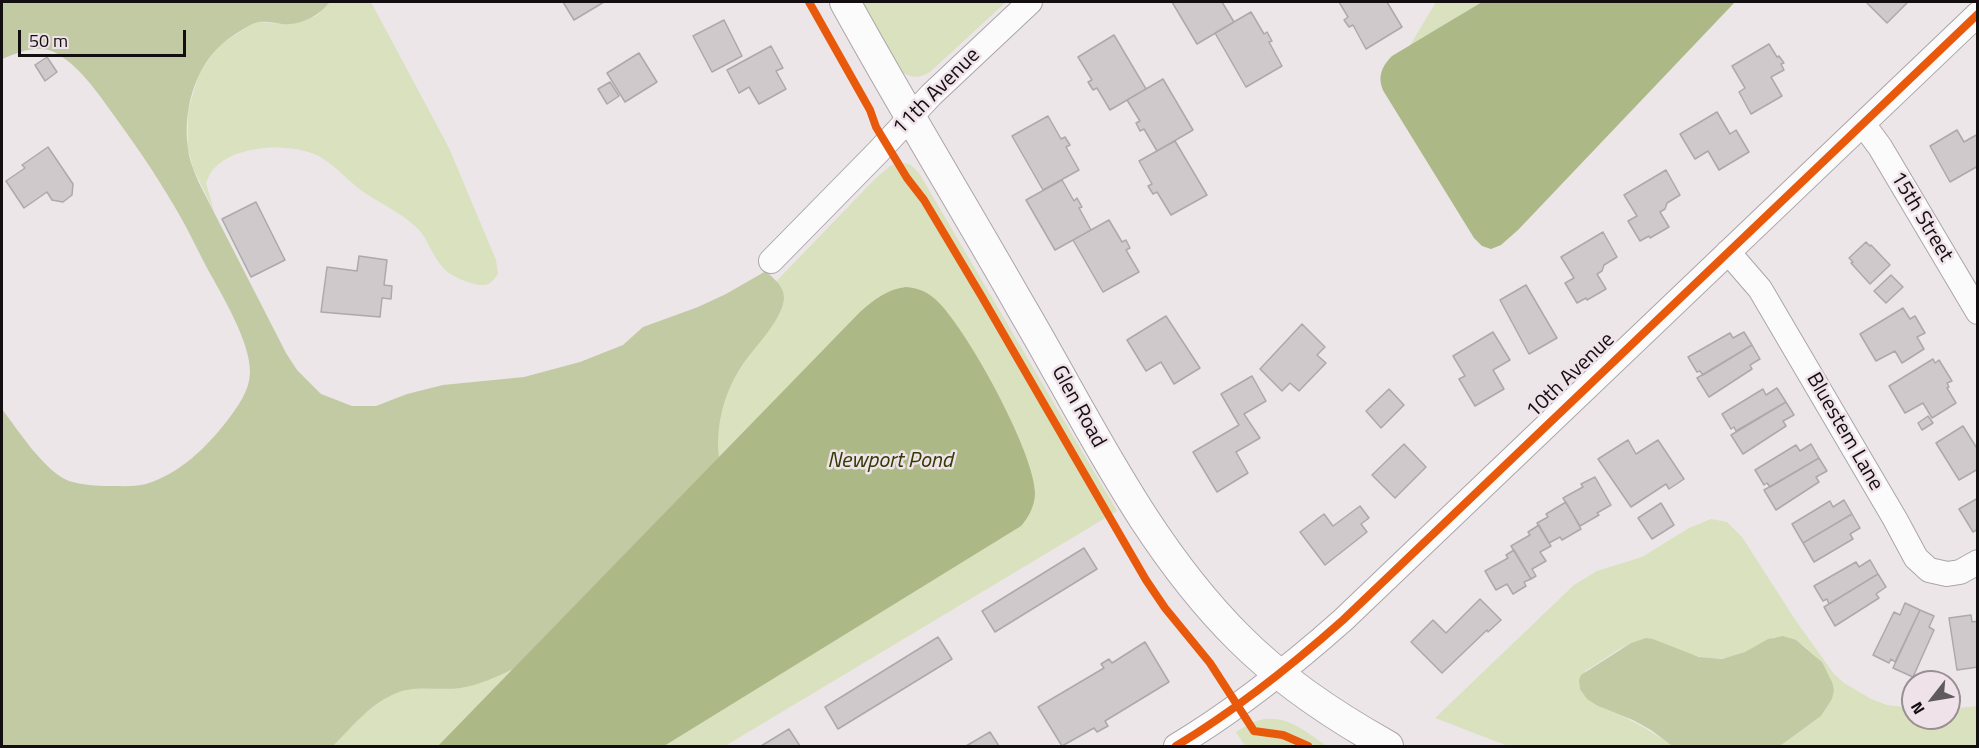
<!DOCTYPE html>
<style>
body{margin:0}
#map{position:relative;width:1979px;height:748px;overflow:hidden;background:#ece6e9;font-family:"Titillium Web",sans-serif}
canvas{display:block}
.frame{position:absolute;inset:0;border:3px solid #130f11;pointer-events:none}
.north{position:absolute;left:1901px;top:670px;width:60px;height:60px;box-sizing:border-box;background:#f0e2e9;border:2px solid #988e93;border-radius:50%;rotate:239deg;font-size:16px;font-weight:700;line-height:24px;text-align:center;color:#130f11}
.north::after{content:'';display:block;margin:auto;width:21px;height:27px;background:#5f5a5d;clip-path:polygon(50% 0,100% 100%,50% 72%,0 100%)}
.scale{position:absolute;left:18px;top:30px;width:168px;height:27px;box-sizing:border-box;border:3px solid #130f11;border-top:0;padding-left:8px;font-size:18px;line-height:21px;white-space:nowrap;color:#130f11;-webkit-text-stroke:4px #f0e2e9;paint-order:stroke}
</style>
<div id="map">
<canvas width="1979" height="748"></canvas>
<div class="frame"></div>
<div class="north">N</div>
<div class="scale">50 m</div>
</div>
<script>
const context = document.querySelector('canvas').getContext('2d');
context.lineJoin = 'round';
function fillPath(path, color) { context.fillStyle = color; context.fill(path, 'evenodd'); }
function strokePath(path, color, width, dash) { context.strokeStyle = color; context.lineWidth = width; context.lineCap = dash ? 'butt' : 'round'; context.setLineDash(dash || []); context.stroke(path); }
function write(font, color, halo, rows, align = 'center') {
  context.font = font + ' "Titillium Web",sans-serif'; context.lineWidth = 5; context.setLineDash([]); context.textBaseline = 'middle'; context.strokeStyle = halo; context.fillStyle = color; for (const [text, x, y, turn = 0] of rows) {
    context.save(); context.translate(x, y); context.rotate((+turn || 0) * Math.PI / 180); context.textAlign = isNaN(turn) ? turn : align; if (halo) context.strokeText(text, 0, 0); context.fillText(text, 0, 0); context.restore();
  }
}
const green = new Path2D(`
 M 330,2 L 371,2 L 449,148 L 496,260 L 498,274 C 495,278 492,282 488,284 C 478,288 458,279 449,273 C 435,263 431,246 421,232 C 406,215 383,205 365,193 C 350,183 338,168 322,158 C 296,141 231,144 212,171 C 209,174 208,179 206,183 L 214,211 L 193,168 L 188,148 L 188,111 L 199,74 L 218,46 L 249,26 L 259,22 L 282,24 L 300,22 L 316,16 Z
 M 860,2 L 1006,2 L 930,72 C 919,79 910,78 900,71 Z
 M 1436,2 L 1482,2 L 1409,47 Z
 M 900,162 L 911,165 L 919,173 L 1117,511 L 725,746 L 328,746 L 874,180 L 890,166 Z
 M 1711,519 L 1727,522 L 1742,537 L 1796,621 L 1834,674 L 1844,683 L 1871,699 L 1887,705 L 1913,708 L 1913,718 L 1949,718 L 1949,709 L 1977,706 L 1977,746 L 1780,746 L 1821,716 L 1832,699 L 1822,662 L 1803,645 L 1774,637 C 1763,641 1755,648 1744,653 C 1712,667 1682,652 1653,639 C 1631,636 1604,661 1585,671 L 1598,706 C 1627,717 1647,728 1672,746 L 1508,746 L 1435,718 L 1574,585 L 1597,571 L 1642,557 L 1689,528 Z
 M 1264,719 C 1290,716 1307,733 1327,746 L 1245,746 L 1236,732 L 1251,723 Z`);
const forest = new Path2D(`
 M 2,2 L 330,2 C 318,16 301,26 282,24 C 274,23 267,21 259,22 C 250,24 242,30 234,35 C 198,57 182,106 188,148 C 189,160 194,171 199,183 L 286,353 L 297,370 L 321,394 L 352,406 L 376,406 L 407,394 L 443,385 L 524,377 L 580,362 L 623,345 L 643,327 L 698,307 L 726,294 L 766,271 C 774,279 784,286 784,298 C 783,318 757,345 745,361 C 725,389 715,424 719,458 L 513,669 C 496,677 479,685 460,688 C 438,691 412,684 392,695 C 368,706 351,728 333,746 L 2,746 L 2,409 C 18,430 44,471 69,481 C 82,485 96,486 110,486 C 121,486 135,487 146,484 C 179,474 206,448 227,421 C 238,406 249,392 250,373 C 251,343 222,295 207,268 C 196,247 186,225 173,204 C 155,173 134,143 113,114 C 97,92 79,65 54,52 C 36,44 18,53 2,59 Z
 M 1783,636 L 1796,640 L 1822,662 L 1832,682 L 1834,690 L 1832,699 L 1821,716 L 1780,746 L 1672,746 L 1651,730 L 1633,720 L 1598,706 L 1587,699 L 1580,689 L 1579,680 L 1581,675 L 1631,643 L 1646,638 L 1653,639 L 1699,657 L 1722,659 L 1745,652 L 1768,639 Z`);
const water = new Path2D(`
 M 1482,2 L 1735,2 L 1518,230 L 1501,245 L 1491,249 L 1482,246 L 1474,238 L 1384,92 C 1377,78 1381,67 1392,56 Z
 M 906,287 C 918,288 926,291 935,299 C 965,325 1035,453 1035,493 C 1035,505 1029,517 1021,526 L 664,746 L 438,746 L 860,312 C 874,300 887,289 906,287 Z`);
const building = new Path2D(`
 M 563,2 L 604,2 L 574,20 Z
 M 1172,2 L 1222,2 L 1234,22 L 1197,44 Z
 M 1339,2 L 1387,2 L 1402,27 L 1366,49 L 1353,25 L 1349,27 L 1344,20 L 1348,17 Z
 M 1868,2 L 1908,2 L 1887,23 L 1867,3 Z
 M 1251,12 L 1264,34 L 1267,32 L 1272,41 L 1269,42 L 1282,66 L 1246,87 L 1215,33 Z
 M 724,20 L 742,56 L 712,72 L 693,36 Z
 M 1114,35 L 1146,89 L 1110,110 L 1097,88 L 1093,90 L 1088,82 L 1092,80 L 1078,57 Z
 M 1769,44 L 1777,57 L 1779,56 L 1784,63 L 1781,64 L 1784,70 L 1771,77 L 1782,96 L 1751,114 L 1739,92 L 1745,88 L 1732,66 Z
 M 771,46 L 783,68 L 776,71 L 786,89 L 759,104 L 749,87 L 739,93 L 727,70 Z
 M 639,53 L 657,82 L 625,102 L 607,73 Z
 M 47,57 L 57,72 L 45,81 L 35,65 Z
 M 1163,79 L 1193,130 L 1157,151 L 1144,129 L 1140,131 L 1136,123 L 1140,121 L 1127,100 Z
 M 610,82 L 619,96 L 607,104 L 598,89 Z
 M 1717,112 L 1730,134 L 1736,130 L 1749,152 L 1719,170 L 1708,151 L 1695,159 L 1680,134 Z
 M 1048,116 L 1061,139 L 1065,137 L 1070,145 L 1066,147 L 1079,170 L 1043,190 L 1012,136 Z
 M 1957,130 L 1964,142 L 1978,134 L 1978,166 L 1950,182 L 1930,146 Z
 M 1175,141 L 1207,195 L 1171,215 L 1157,192 L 1153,194 L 1148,186 L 1152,184 L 1139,161 Z
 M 48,147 L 73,184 L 72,195 L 63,202 L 52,200 L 47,192 L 24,208 L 6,181 L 25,168 L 22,165 Z
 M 1666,170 L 1680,195 L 1667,203 L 1665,209 L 1660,212 L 1669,227 L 1650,238 L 1649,236 L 1640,241 L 1628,221 L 1637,216 L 1624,195 Z
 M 1062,180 L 1074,201 L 1077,198 L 1082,207 L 1079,208 L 1091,230 L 1055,250 L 1026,200 Z
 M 256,202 L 285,260 L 251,277 L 222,219 Z
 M 1109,220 L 1122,242 L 1126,240 L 1130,248 L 1126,250 L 1139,272 L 1103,292 L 1073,240 Z
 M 1603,232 L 1617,257 L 1604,265 L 1602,271 L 1597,274 L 1606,289 L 1587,300 L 1586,298 L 1577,303 L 1565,283 L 1574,278 L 1561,257 Z
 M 1866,242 L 1870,246 L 1871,245 L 1890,265 L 1870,284 L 1851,263 L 1853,262 L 1849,258 Z
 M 359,256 L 387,260 L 384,285 L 392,286 L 391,299 L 382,298 L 380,317 L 321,312 L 327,267 L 357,271 Z
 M 1891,275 L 1903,287 L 1886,303 L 1874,291 Z
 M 1526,285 L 1557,338 L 1529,354 L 1500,300 Z
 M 1903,308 L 1910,319 L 1915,316 L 1925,333 L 1917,337 L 1924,349 L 1902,363 L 1895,351 L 1876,361 L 1860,334 Z
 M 1166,316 L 1200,368 L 1174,384 L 1161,362 L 1146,371 L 1127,340 Z
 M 1302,324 L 1325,347 L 1317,355 L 1326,363 L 1299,391 L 1290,383 L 1282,391 L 1260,369 Z
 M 1493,332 L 1510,360 L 1493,370 L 1504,389 L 1475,406 L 1459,379 L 1465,376 L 1453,356 Z
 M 1744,332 L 1752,345 L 1703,375 L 1700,371 L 1697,372 L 1688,357 L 1730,333 L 1733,338 Z
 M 1752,345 L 1760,359 L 1750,365 L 1752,369 L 1709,397 L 1697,378 Z
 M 1933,359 L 1935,363 L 1939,360 L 1952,381 L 1947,383 L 1949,387 L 1947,388 L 1956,403 L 1932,418 L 1923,403 L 1905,413 L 1889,386 Z
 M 1252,376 L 1266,401 L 1244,414 L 1260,438 L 1236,452 L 1248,473 L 1217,492 L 1193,452 L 1239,425 L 1221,394 Z
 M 1777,388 L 1786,402 L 1736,431 L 1734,427 L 1731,429 L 1722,414 L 1763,389 L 1766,395 Z
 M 1389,389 L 1404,405 L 1381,428 L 1366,411 Z
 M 1786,402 L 1794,415 L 1783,421 L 1786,426 L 1743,454 L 1731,435 Z
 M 1928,416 L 1933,423 L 1922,430 L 1918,423 Z
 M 1963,426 L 1978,450 L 1978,469 L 1959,480 L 1936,443 Z
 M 1628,440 L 1636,454 L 1658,440 L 1684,479 L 1669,489 L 1666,484 L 1631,507 L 1598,459 Z
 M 1404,444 L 1426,467 L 1395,498 L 1372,475 Z
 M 1811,444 L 1819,458 L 1770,487 L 1767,483 L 1764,485 L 1755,470 L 1796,445 L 1800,451 Z
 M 1819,458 L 1827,471 L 1816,477 L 1819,482 L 1776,510 L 1764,490 Z
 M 1595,477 L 1611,505 L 1597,513 L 1599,515 L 1580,526 L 1563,498 L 1583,487 L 1581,484 Z
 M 1978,498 L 1978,529 L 1973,532 L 1959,509 Z
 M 1844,500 L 1852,514 L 1803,543 L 1792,524 L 1830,501 L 1833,507 Z
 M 1566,502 L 1581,529 L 1562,540 L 1560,537 L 1549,543 L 1537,523 L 1548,517 L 1546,514 Z
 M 1661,503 L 1674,525 L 1652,539 L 1638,518 Z
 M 1360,506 L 1369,518 L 1361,524 L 1367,532 L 1325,565 L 1300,532 L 1324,514 L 1333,526 Z
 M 1852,514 L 1860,528 L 1850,534 L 1853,539 L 1814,562 L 1803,543 Z
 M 1539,525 L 1551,546 L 1540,552 L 1546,561 L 1532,569 L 1536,576 L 1531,579 L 1511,546 L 1530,535 L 1528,532 Z
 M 1084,548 L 1097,569 L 995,632 L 982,611 Z
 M 1514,550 L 1531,579 L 1524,582 L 1526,586 L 1513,594 L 1507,584 L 1496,590 L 1485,571 L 1508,558 L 1506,555 Z
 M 1870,560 L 1878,574 L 1829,604 L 1827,599 L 1823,601 L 1814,586 L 1856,562 L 1859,567 Z
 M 1878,574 L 1886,587 L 1876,594 L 1879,598 L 1835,626 L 1824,607 Z
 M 1480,599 L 1501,620 L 1488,632 L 1487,630 L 1442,673 L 1411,642 L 1433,620 L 1446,633 Z
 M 1905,603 L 1920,610 L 1895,662 L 1891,659 L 1889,663 L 1873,655 L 1894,612 L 1900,615 Z
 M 1920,610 L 1934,616 L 1929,627 L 1934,630 L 1913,677 L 1893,668 Z
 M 1971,615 L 1972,622 L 1978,621 L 1978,667 L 1957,670 L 1949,618 Z
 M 938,637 L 952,659 L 838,729 L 825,707 Z
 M 1145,642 L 1169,682 L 1105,721 L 1108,726 L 1097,732 L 1094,728 L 1062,746 L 1038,707 L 1104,668 L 1101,664 L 1109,659 L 1112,663 Z
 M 789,729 L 800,746 L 761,746 Z
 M 990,732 L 999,746 L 966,746 Z`);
const minor = new Path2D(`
 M 1863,124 L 1880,147 L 1978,312
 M 1728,252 L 1760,289 L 1895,519 L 1916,558 L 1929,570 L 1947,574 L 1960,572 L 1978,562
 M 771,261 L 878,152 L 931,95 L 1030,2
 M 1176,746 C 1236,710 1290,667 1343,620 L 1978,14`);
const tertiary = new Path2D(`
 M 845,2 C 901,104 963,205 1021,307 C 1088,421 1145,545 1240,639 C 1283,682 1336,717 1388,746`);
const cycleway = new Path2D(`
 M 809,2 L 870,110 L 876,127 L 907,178 L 924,200 L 982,297 L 1146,580 L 1165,608 L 1210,663 L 1254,731 L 1283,735 L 1308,746
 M 1176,746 C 1236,710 1290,667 1343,620 L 1978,14`);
const streetNames = [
 ["11th Avenue",937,92,-45],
 ["15th Street",1921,217,59],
 ["10th Avenue",1571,376,-44],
 ["Glen Road",1078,407,61],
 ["Bluestem Lane",1844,432,60]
];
const waterNames = [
 ["Newport Pond",890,462]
];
fillPath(green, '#d9e1be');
fillPath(forest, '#c2caa3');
fillPath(water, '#acb886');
fillPath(building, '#cfc9cc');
strokePath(building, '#ada8ab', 1.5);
strokePath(minor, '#aba5a8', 26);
strokePath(tertiary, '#aba5a8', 32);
strokePath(minor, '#fcfbfc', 24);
strokePath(tertiary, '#fcfbfc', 30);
strokePath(cycleway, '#e8590c', 8);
write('21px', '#130f11', '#f0e2e9', streetNames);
write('italic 22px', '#313d02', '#f0e2e9', waterNames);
</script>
